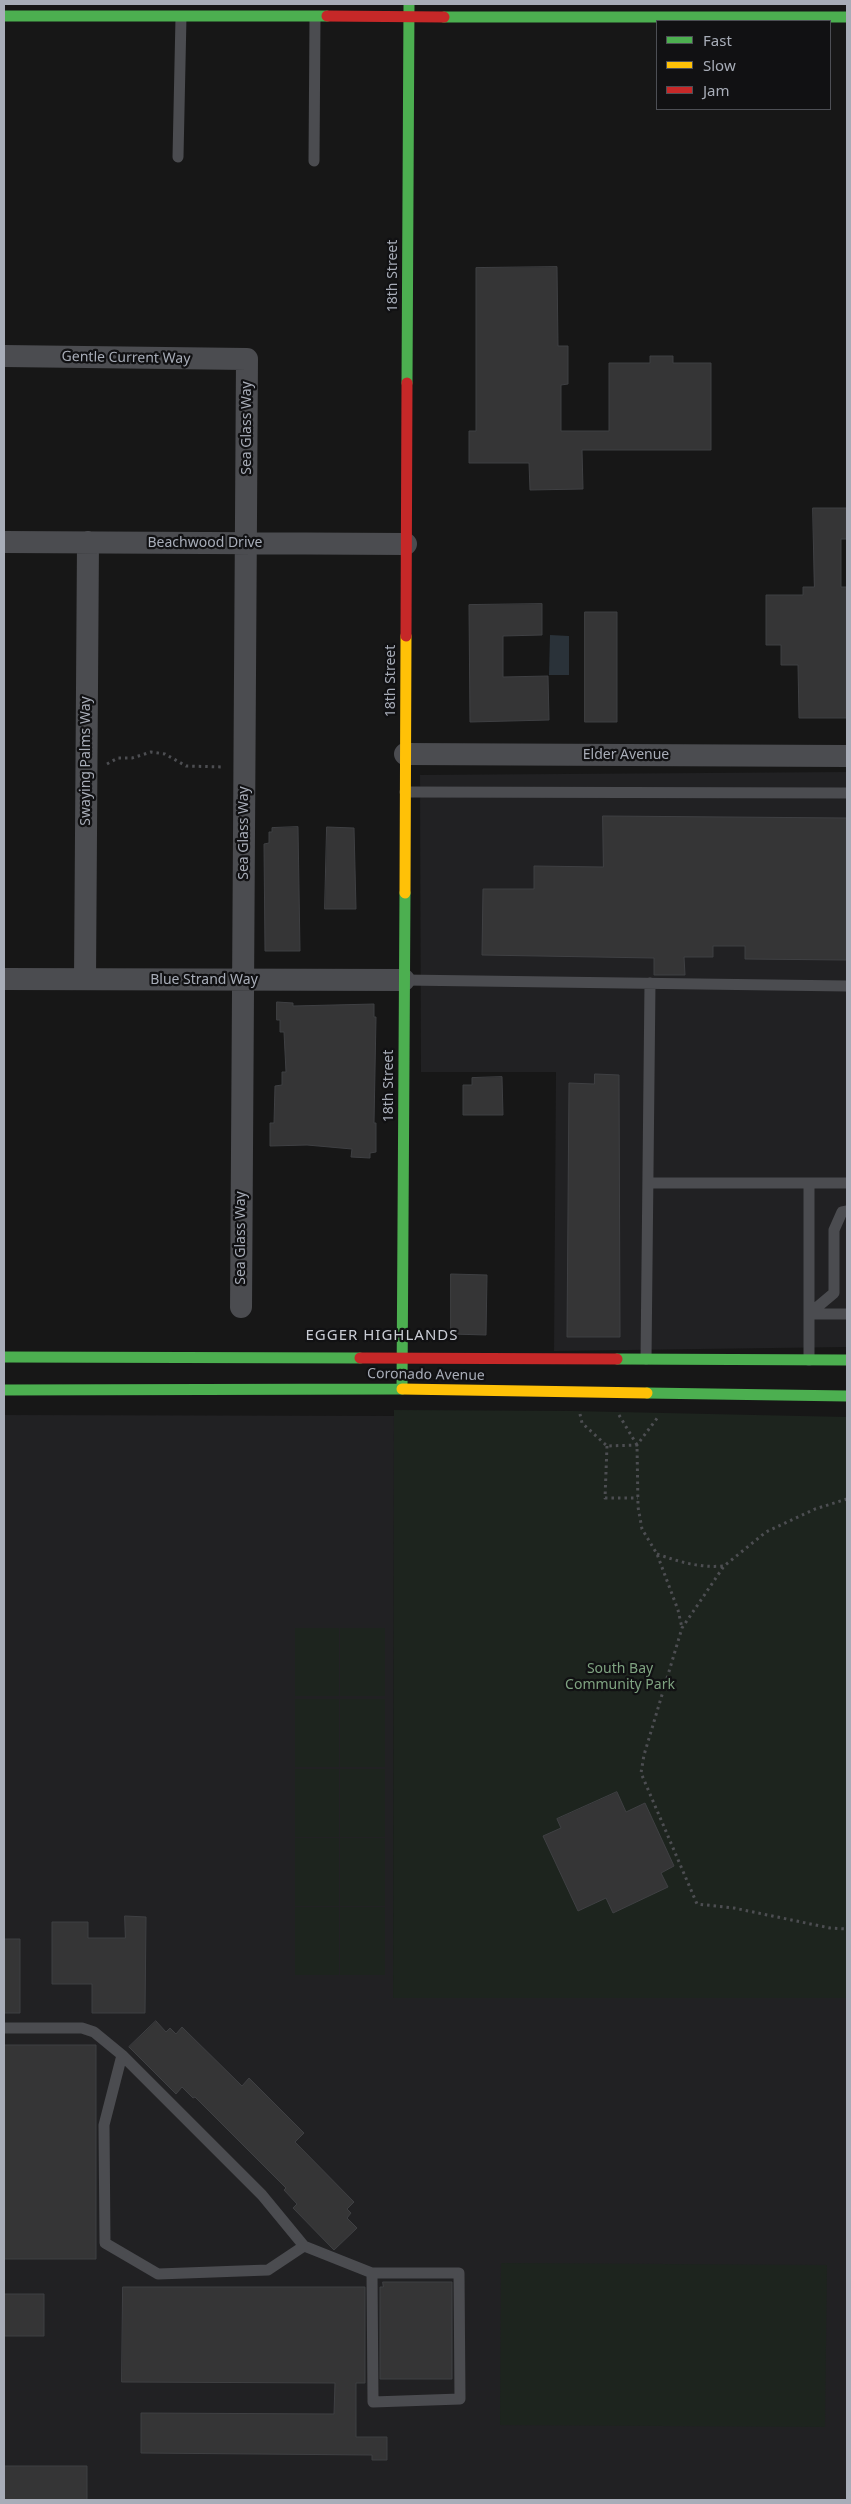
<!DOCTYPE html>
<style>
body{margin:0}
#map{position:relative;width:851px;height:2504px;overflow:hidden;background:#171717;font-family:"Noto Sans",sans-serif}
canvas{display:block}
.frame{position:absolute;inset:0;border:5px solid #a8adb8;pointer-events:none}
.legend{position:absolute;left:656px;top:20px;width:175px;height:90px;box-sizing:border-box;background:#111113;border:1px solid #4d4f55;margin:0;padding:6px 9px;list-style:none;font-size:15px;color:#a8adb8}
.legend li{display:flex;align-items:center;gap:10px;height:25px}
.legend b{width:25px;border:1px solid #4d4f55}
</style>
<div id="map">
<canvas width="851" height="2504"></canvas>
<div class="frame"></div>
<ul class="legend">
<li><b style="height:6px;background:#4caf50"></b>Fast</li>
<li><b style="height:6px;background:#ffc107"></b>Slow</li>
<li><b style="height:6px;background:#c62828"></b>Jam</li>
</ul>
</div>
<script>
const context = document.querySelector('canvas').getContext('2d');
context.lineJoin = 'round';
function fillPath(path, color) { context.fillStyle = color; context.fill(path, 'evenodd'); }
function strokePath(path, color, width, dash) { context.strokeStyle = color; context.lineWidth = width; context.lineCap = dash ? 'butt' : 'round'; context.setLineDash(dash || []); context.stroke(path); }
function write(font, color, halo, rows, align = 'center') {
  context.font = font + ' "Noto Sans",sans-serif'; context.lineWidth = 4.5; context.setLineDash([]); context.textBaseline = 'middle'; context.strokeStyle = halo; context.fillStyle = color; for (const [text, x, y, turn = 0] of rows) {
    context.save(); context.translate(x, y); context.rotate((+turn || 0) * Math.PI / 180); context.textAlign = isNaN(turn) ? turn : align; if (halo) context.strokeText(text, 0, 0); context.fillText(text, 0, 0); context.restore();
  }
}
const built = new Path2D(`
 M 847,772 L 847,1347 L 554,1351 L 556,1072 L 421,1072 L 420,775 Z
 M 4,1415 L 394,1416 L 393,1998 L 847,1998 L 847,2500 L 4,2500 Z`);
const green = new Path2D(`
 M 394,1410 L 573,1411 L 847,1417 L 847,1998 L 393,1998 Z
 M 295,1628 L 339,1628 L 339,1696 L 295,1696 Z
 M 340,1628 L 385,1628 L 385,1696 L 340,1696 Z
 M 295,1699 L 339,1699 L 339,1767 L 295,1767 Z
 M 340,1699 L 385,1699 L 385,1767 L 340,1767 Z
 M 295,1769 L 339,1769 L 339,1837 L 295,1837 Z
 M 340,1769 L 385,1769 L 385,1837 L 340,1837 Z
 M 295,1838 L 339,1838 L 339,1906 L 295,1906 Z
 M 340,1838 L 385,1838 L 385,1906 L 340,1906 Z
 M 295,1907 L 339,1907 L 339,1975 L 295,1975 Z
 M 340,1907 L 385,1907 L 385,1975 L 340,1975 Z
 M 501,2263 L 827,2265 L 825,2427 L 500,2425 Z`);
const water = new Path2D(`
 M 550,635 L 569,636 L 569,675 L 549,675 Z`);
const building = new Path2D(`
 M 557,267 L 558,346 L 568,346 L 568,384 L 561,385 L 561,431 L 609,431 L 609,363 L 650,363 L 650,356 L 673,356 L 673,363 L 711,363 L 711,450 L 582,450 L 583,489 L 530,490 L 529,463 L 469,463 L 469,431 L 476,431 L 476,268 Z
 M 813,508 L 847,508 L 847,539 L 841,539 L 841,587 L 847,587 L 847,718 L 799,718 L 798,665 L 781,665 L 781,645 L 766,645 L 766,595 L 803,595 L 803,587 L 814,587 Z
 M 542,604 L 542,635 L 503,636 L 503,677 L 548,676 L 549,720 L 470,722 L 469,605 Z
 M 585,612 L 617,612 L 617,722 L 585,722 Z
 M 603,816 L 847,818 L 847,960 L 745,959 L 745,946 L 713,946 L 713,957 L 684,957 L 685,975 L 654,975 L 654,958 L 482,955 L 483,889 L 534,889 L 534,866 L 603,867 Z
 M 298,827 L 300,951 L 265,951 L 264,844 L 269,843 L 269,832 L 272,832 L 272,828 Z
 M 327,827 L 354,828 L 356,909 L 325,909 Z
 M 277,1002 L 293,1003 L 293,1006 L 374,1004 L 374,1017 L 376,1017 L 374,1123 L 376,1123 L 376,1152 L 370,1153 L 370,1158 L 351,1157 L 352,1149 L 307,1145 L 270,1146 L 270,1123 L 274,1123 L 275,1086 L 282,1085 L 282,1072 L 286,1072 L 284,1032 L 280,1032 L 280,1020 L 277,1020 Z
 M 595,1074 L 619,1075 L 620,1337 L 567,1337 L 569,1083 L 594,1084 Z
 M 502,1077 L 503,1115 L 463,1115 L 463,1085 L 472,1085 L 472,1078 Z
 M 451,1274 L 487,1275 L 486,1335 L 451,1334 Z
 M 617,1792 L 626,1812 L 645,1803 L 674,1866 L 661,1873 L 668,1887 L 613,1913 L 606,1898 L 578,1911 L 543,1836 L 561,1828 L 557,1819 Z
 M 125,1916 L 146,1917 L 145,2013 L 92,2013 L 92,1984 L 52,1984 L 52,1922 L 88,1922 L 88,1938 L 125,1938 Z
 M 4,1939 L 20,1939 L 20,2013 L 4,2013 Z
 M 156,2021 L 166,2032 L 170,2028 L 176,2034 L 182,2027 L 242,2086 L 249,2078 L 304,2133 L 295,2142 L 354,2202 L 347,2209 L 351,2213 L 347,2218 L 357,2228 L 334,2250 L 293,2208 L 297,2204 L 284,2190 L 286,2188 L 195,2097 L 193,2098 L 182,2087 L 176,2094 L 129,2047 Z
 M 4,2045 L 96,2045 L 96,2259 L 4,2259 Z
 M 383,2282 L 452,2282 L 452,2379 L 380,2379 L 380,2287 L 383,2287 Z
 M 123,2287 L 365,2287 L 365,2383 L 356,2383 L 356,2437 L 387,2437 L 387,2460 L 372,2460 L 372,2455 L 141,2453 L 141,2413 L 334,2414 L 335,2383 L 122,2382 Z
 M 4,2294 L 44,2294 L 44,2336 L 4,2336 Z
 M 4,2466 L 87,2466 L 87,2500 L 4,2500 Z`);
const path = new Path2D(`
 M 107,764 L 118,758 L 132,758 L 151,752 L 165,754 L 186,766 L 223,767
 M 580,1414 L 582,1423 L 607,1446 L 637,1445 L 658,1417
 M 619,1415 L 637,1445 L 638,1507 L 642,1529 L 657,1554 L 678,1610 L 682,1628
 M 607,1446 L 605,1498 L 638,1498
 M 847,1499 L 815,1509 L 766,1532 L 724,1566 L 682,1628 L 644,1755 L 641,1773 L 697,1904 L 734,1908 L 830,1928 L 847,1929
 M 657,1554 C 680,1562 699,1568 724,1566`);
const lane = new Path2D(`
 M 178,157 L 181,17
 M 314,161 L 315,17
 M 405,792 L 847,793
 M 404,980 L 847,986
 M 648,1183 L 847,1183
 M 809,1183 L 809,1360
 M 809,1314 L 834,1293 L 834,1230 L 842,1212 L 847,1211
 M 809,1314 L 847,1314
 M 646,1359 L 650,983
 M 4,2028 L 82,2028 L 94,2032 L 122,2055 L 262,2195 L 304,2246 L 268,2270 L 158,2274 L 105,2243 L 104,2125 L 122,2055
 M 304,2246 L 372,2273 L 373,2402 L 460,2399 L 459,2273 L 372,2273`);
const street = new Path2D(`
 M 4,356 L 247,359 L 241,1307
 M 4,542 L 406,544
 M 405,754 L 847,756
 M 4,979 L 404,980
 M 85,979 L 88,542`);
const fast = new Path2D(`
 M 4,16 L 327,16
 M 444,17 L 847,17
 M 407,383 L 409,4
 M 4,1357 L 360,1358
 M 617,1359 L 847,1360
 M 402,1389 L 405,893
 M 4,1390 L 402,1389
 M 647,1393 L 847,1396`);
const slow = new Path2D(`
 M 405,893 L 406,636
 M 402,1389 L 647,1393`);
const jam = new Path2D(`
 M 327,16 L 444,17
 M 406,636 L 407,383
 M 360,1358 L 617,1359`);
const streetNames = [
 ["18th Street",393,276,-90],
 ["Gentle Current Way",126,358,1],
 ["Sea Glass Way",247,428,-90],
 ["Beachwood Drive",205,543],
 ["18th Street",391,681,-90],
 ["Elder Avenue",626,755],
 ["Swaying Palms Way",86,761,-90],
 ["Sea Glass Way",244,833,-90],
 ["Blue Strand Way",204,980],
 ["18th Street",389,1086,-90],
 ["Sea Glass Way",241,1238,-90],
 ["Coronado Avenue",426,1375,1]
];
const parkNames = [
 ["South Bay",620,1669],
 ["Community Park",620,1685]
];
const neighbourhoodNames = [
 ["EGGER HIGHLANDS",382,1336]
];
fillPath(built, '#212123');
fillPath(green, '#1d241e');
fillPath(water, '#2a3239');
fillPath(building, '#353536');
strokePath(building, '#3f4043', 1);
strokePath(path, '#4d4e52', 3, [2.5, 4]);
strokePath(lane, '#4b4c50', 11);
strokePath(street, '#4b4c50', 22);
strokePath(fast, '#4caf50', 11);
strokePath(slow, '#ffc107', 11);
strokePath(jam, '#c62828', 11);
write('14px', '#a8adb8', '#111113', streetNames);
write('14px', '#7fa381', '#111113', parkNames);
context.letterSpacing = '1px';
write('15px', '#c9ccd4', '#111113', neighbourhoodNames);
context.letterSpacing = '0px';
</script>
